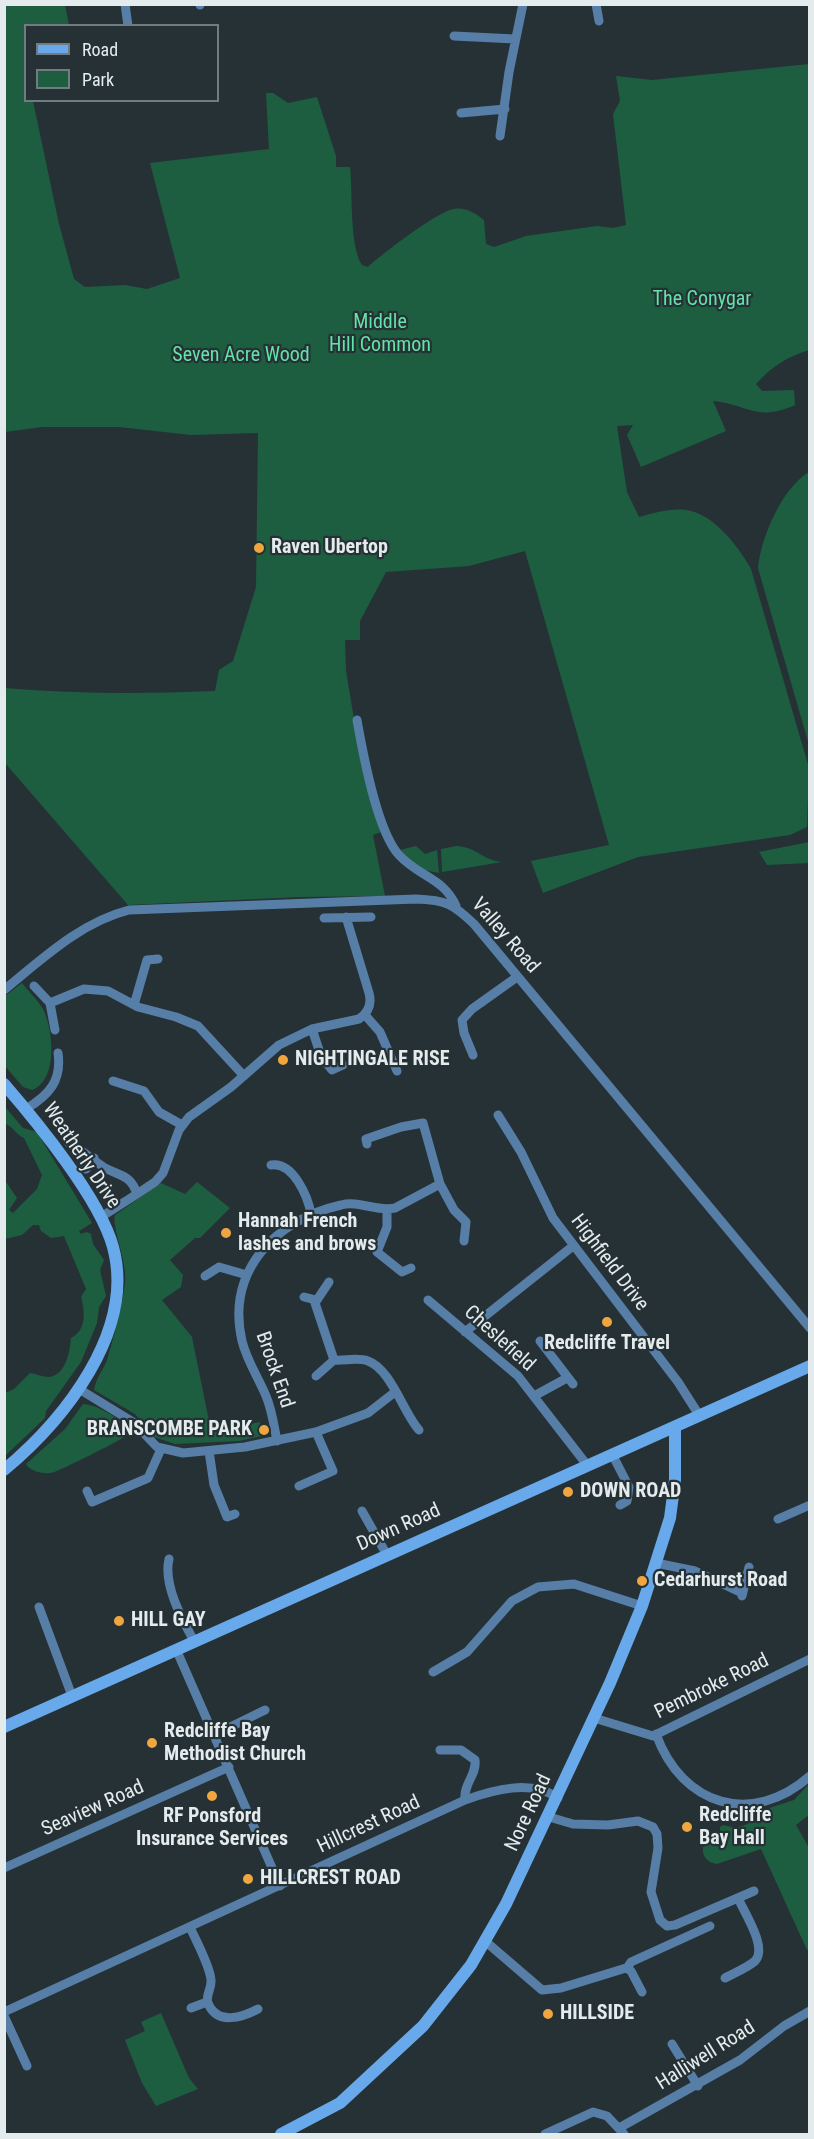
<!DOCTYPE html>
<style>
body{margin:0}
#map{position:relative;width:814px;height:2139px;overflow:hidden;background:#263135;font-family:"Roboto Condensed",sans-serif}
canvas{display:block}
.frame{position:absolute;inset:0;border:6px solid #e4ebed;pointer-events:none}
.legend{position:absolute;left:24px;top:24px;width:195px;height:78px;box-sizing:border-box;background:#263135;border:2px solid #727b7f;margin:0;padding:8px 10px;list-style:none;font-size:18px;color:#e4ebed}
.legend li{display:flex;align-items:center;gap:12px;height:30px}
.legend b{width:30px;border:2px solid #727b7f}
</style>
<div id="map">
<canvas width="814" height="2139"></canvas>
<div class="frame"></div>
<ul class="legend">
<li><b style="height:8px;background:#68a9eb"></b>Road</li>
<li><b style="height:16px;background:#1d5e41"></b>Park</li>
</ul>
</div>
<script>
const context = document.querySelector('canvas').getContext('2d');
context.lineJoin = 'round';
function fillPath(path, color) { context.fillStyle = color; context.fill(path, 'evenodd'); }
function strokePath(path, color, width, dash) { context.strokeStyle = color; context.lineWidth = width; context.lineCap = dash ? 'butt' : 'round'; context.setLineDash(dash || []); context.stroke(path); }
function write(font, color, halo, rows, align = 'center') {
  context.font = font + ' "Roboto Condensed",sans-serif'; context.lineWidth = 4.5; context.setLineDash([]); context.textBaseline = 'middle'; context.strokeStyle = halo; context.fillStyle = color; for (const [text, x, y, turn = 0] of rows) {
    context.save(); context.translate(x, y); context.rotate((+turn || 0) * Math.PI / 180); context.textAlign = isNaN(turn) ? turn : align; if (halo) context.strokeText(text, 0, 0); context.fillText(text, 0, 0); context.restore();
  }
}
const green = new Path2D(`
 M 5,5 L 65,5 L 69,25 L 26,26 L 26,100 L 33,101 L 59,224 L 74,279 L 85,287 L 125,285 L 147,289 L 180,278 L 150,163 L 269,149 L 266,93 L 273,93 L 288,103 L 317,97 L 336,156 L 336,167 L 350,167 C 353,193 349,245 362,265 L 368,267 C 382,254 438,211 454,209 C 465,207 475,213 484,220 L 486,244 L 494,247 L 526,236 L 597,226 L 613,228 L 626,225 L 613,114 L 620,101 L 616,76 L 652,80 L 809,64 L 809,350 C 787,357 772,366 756,384 L 762,391 L 794,390 L 795,405 C 756,422 750,405 713,401 L 726,431 L 641,467 L 627,435 L 633,425 L 617,426 L 627,492 L 639,517 C 655,513 669,508 686,510 C 713,513 739,547 751,569 L 809,768 L 807,827 L 790,835 L 638,857 L 543,893 L 531,861 L 609,845 L 525,551 L 469,566 L 386,572 L 360,621 L 360,640 L 345,640 L 346,671 L 356,731 L 381,832 L 373,835 L 385,896 L 299,897 L 128,905 L 5,763 L 4,688 C 75,694 144,694 215,691 L 219,670 L 233,661 L 256,587 L 258,433 L 191,435 L 119,427 L 42,427 L 5,432 Z
 M 809,472 L 809,745 L 758,568 C 761,537 782,488 809,472 Z
 M 809,842 L 809,863 L 767,865 L 759,852 Z
 M 416,846 L 425,854 L 437,850 L 439,873 L 419,869 L 400,850 Z
 M 456,846 C 478,847 481,860 502,862 L 442,872 L 441,849 Z
 M 22,983 C 29,992 37,999 43,1009 C 53,1029 59,1080 32,1090 L 23,1087 L 5,1066 L 5,996 Z
 M 5,1107 L 23,1128 L 37,1132 L 92,1223 L 79,1231 L 81,1234 L 87,1232 L 91,1234 L 93,1244 L 104,1260 L 100,1270 L 106,1296 L 99,1307 L 97,1323 L 81,1362 L 46,1411 L 45,1418 L 5,1456 L 5,1393 L 14,1389 L 30,1373 C 37,1374 43,1377 49,1377 C 66,1375 70,1351 71,1338 C 87,1330 85,1311 81,1297 L 86,1289 L 64,1236 L 51,1238 L 41,1231 L 39,1225 L 33,1225 L 22,1235 L 5,1239 L 4,1179 L 17,1198 L 9,1210 L 13,1213 L 37,1189 L 42,1175 L 24,1138 C 16,1135 12,1125 5,1124 Z
 M 197,1182 L 230,1208 L 200,1238 L 195,1238 L 170,1260 L 183,1275 L 181,1287 L 162,1300 L 192,1337 L 210,1426 L 229,1428 L 260,1422 L 262,1436 L 239,1441 L 175,1444 L 154,1437 L 135,1414 L 94,1390 C 96,1377 103,1371 107,1360 C 114,1336 122,1308 125,1283 C 128,1264 111,1225 115,1215 L 161,1183 L 185,1194 Z
 M 83,1404 C 96,1404 126,1421 131,1433 C 127,1437 58,1472 51,1473 C 42,1474 35,1472 28,1467 L 26,1464 L 65,1429 Z
 M 809,1784 L 809,1815 L 796,1825 L 809,1848 L 810,1948 L 807,1950 L 761,1849 L 717,1864 C 707,1863 702,1856 703,1847 L 720,1840 L 720,1827 L 723,1825 L 736,1828 L 748,1824 L 755,1810 L 760,1811 L 794,1800 Z
 M 161,2013 L 189,2078 L 198,2089 L 156,2106 L 142,2083 L 125,2040 L 145,2031 L 141,2022 Z`);
const street = new Path2D(`
 M 125,4 L 128,26
 M 596,4 L 599,21
 M 200,5 L 200,4
 M 454,36 L 515,39
 M 461,113 L 505,109
 M 500,136 L 509,72 L 523,4
 M 357,720 C 363,754 377,831 399,855 C 419,877 444,878 456,906
 M 324,918 L 371,917
 M 34,986 L 50,1003 L 84,989 L 108,991 L 138,1007 L 176,1017 L 198,1026 L 244,1076
 M 4,990 C 42,959 81,922 129,910 L 416,899 C 446,900 453,904 474,924 L 810,1328
 M 50,1003 L 55,1030
 M 134,1005 L 147,960 L 158,959
 M 365,1015 L 380,1032 L 397,1071
 M 312,1029 L 359,1019 C 368,1013 372,1004 369,993 L 346,917
 M 473,1055 L 464,1033 L 462,1020 L 472,1009 L 517,977
 M 113,1081 L 144,1091 L 159,1112 L 182,1125
 M 26,1109 C 49,1095 62,1081 58,1053
 M 498,1115 L 521,1152 L 553,1218 L 678,1382 L 699,1415
 M 69,1143 C 83,1150 92,1160 105,1168 C 120,1176 131,1175 137,1194 L 101,1217
 M 367,1144 L 366,1139 L 401,1127 L 423,1123 L 440,1184
 M 271,1165 C 293,1161 308,1197 311,1214
 M 86,1169 L 94,1158
 M 137,1194 L 155,1182 L 163,1173 L 179,1130 L 189,1117 L 231,1087 L 279,1045 L 312,1029 L 321,1056 L 332,1070 L 343,1065
 M 387,1210 L 387,1227 L 377,1252 L 402,1272 L 411,1268
 M 205,1276 L 219,1267 L 247,1275
 M 329,1282 L 315,1303 L 334,1360 C 345,1361 357,1357 368,1361 C 391,1369 404,1414 419,1430
 M 304,1297 L 316,1300
 M 428,1300 L 518,1376 L 587,1465
 M 465,1332 L 573,1246
 M 540,1341 L 573,1384
 M 316,1376 L 334,1360
 M 79,1389 L 133,1422 L 157,1447 L 183,1453 L 245,1447 L 316,1432 L 368,1413 L 395,1392
 M 534,1396 L 567,1378
 M 277,1441 C 274,1426 272,1410 266,1396 C 258,1377 247,1361 242,1341 C 226,1271 275,1220 341,1205 C 359,1200 376,1212 395,1208 L 440,1184 L 454,1210 L 466,1222 L 464,1241
 M 209,1451 L 214,1485 L 227,1517 L 235,1514
 M 612,1454 L 629,1487 L 627,1501 L 620,1505
 M 299,1486 L 333,1471 L 316,1432
 M 87,1491 L 92,1502 L 148,1478 L 161,1449
 M 362,1511 L 387,1555
 M 778,1519 L 810,1505
 M 169,1559 C 163,1585 182,1619 194,1641
 M 656,1563 L 695,1571 L 742,1593
 M 742,1596 L 749,1567
 M 39,1607 L 72,1696
 M 176,1649 L 280,1886
 M 433,1672 L 467,1652 L 512,1601 L 538,1587 L 574,1584 L 642,1606
 M 594,1718 L 653,1736 L 810,1659
 M 656,1734 C 682,1806 752,1827 810,1776
 M 214,1735 L 265,1710
 M 440,1750 L 461,1750 L 475,1760 C 477,1775 463,1784 465,1800
 M 549,1817 L 573,1824 L 608,1825 L 638,1821 L 653,1827 L 657,1834 L 658,1848 L 651,1892 L 660,1920 L 667,1926 L 675,1925 L 754,1891
 M 4,1868 L 229,1767
 M 190,1927 C 196,1941 210,1966 211,1980 C 212,1988 205,1996 208,2003 C 217,2026 243,2017 258,2009
 M 485,1941 L 542,1990 L 561,1988 L 626,1968 L 631,1971 L 642,1992
 M 627,1968 L 631,1962 L 710,1926
 M 725,1978 C 734,1973 747,1968 755,1961 C 768,1948 744,1912 738,1898
 M 191,2008 L 207,2002
 M 4,2012 L 465,1800 C 493,1790 531,1779 558,1798
 M 4,2016 L 27,2066
 M 672,2044 L 698,2086
 M 619,2128 L 740,2060 L 784,2026 L 810,2011
 M 545,2134 L 593,2112 L 607,2116 L 624,2134`);
const secondary = new Path2D(`
 M 4,1084 C 37,1122 100,1199 113,1247 C 136,1331 64,1420 4,1470
 M 4,1727 L 810,1366
 M 281,2134 L 340,2103 L 423,2026 L 471,1965 L 506,1904 L 610,1683 L 642,1606 L 670,1518 L 675,1480 L 675,1427`);
const markers = [
 [259,548,6,"#f0a63f"],
 [283,1060,6,"#f0a63f"],
 [226,1233,6,"#f0a63f"],
 [607,1322,6,"#f0a63f"],
 [264,1430,6,"#f0a63f"],
 [568,1492,6,"#f0a63f"],
 [642,1581,6,"#f0a63f"],
 [119,1621,6,"#f0a63f"],
 [152,1743,6,"#f0a63f"],
 [212,1796,6,"#f0a63f"],
 [687,1827,6,"#f0a63f"],
 [248,1879,6,"#f0a63f"],
 [548,2014,6,"#f0a63f"]
];
const parkNames = [
 ["The Conygar",702,300],
 ["Middle",380,323],
 ["Hill Common",380,346],
 ["Seven Acre Wood",241,356]
];
const poiNames = [
 ["Raven Ubertop",271,548],
 ["NIGHTINGALE RISE",295,1060],
 ["Hannah French",238,1222],
 ["lashes and brows",238,1245],
 ["Redcliffe Travel",607,1344,"center"],
 ["BRANSCOMBE PARK",252,1430,"right"],
 ["DOWN ROAD",580,1492],
 ["Cedarhurst Road",654,1581],
 ["HILL GAY",131,1621],
 ["Redcliffe Bay",164,1732],
 ["Methodist Church",164,1755],
 ["Redcliffe",699,1816],
 ["Bay Hall",699,1839],
 ["RF Ponsford",212,1817,"center"],
 ["Insurance Services",212,1840,"center"],
 ["HILLCREST ROAD",260,1879],
 ["HILLSIDE",560,2014]
];
const streetNames = [
 ["Valley Road",505,936,49],
 ["Weatherly Drive",81,1156,56],
 ["Highfield Drive",609,1263,53],
 ["Cheslefield",499,1339,42],
 ["Brock End",274,1370,71],
 ["Down Road",399,1528,-24],
 ["Pembroke Road",712,1687,-26],
 ["Seaview Road",93,1809,-24],
 ["Nore Road",529,1813,-65],
 ["Hillcrest Road",369,1825,-25],
 ["Halliwell Road",706,2056,-32]
];
fillPath(green, '#1d5e41');
strokePath(street, '#567ea7', 9);
strokePath(secondary, '#68a9eb', 12);
for (const [x, y, r, color] of markers) { const dot = new Path2D(); dot.arc(x, y, r, 0, 2 * Math.PI); context.fillStyle = color; context.fill(dot); strokePath(dot, '#263135', 2); }
write('20px', '#63e3a7', '#263135', parkNames);
write('bold 20px', '#e4ebed', '#263135', poiNames, 'left');
write('20px', '#e4ebed', '#263135', streetNames);
</script>
